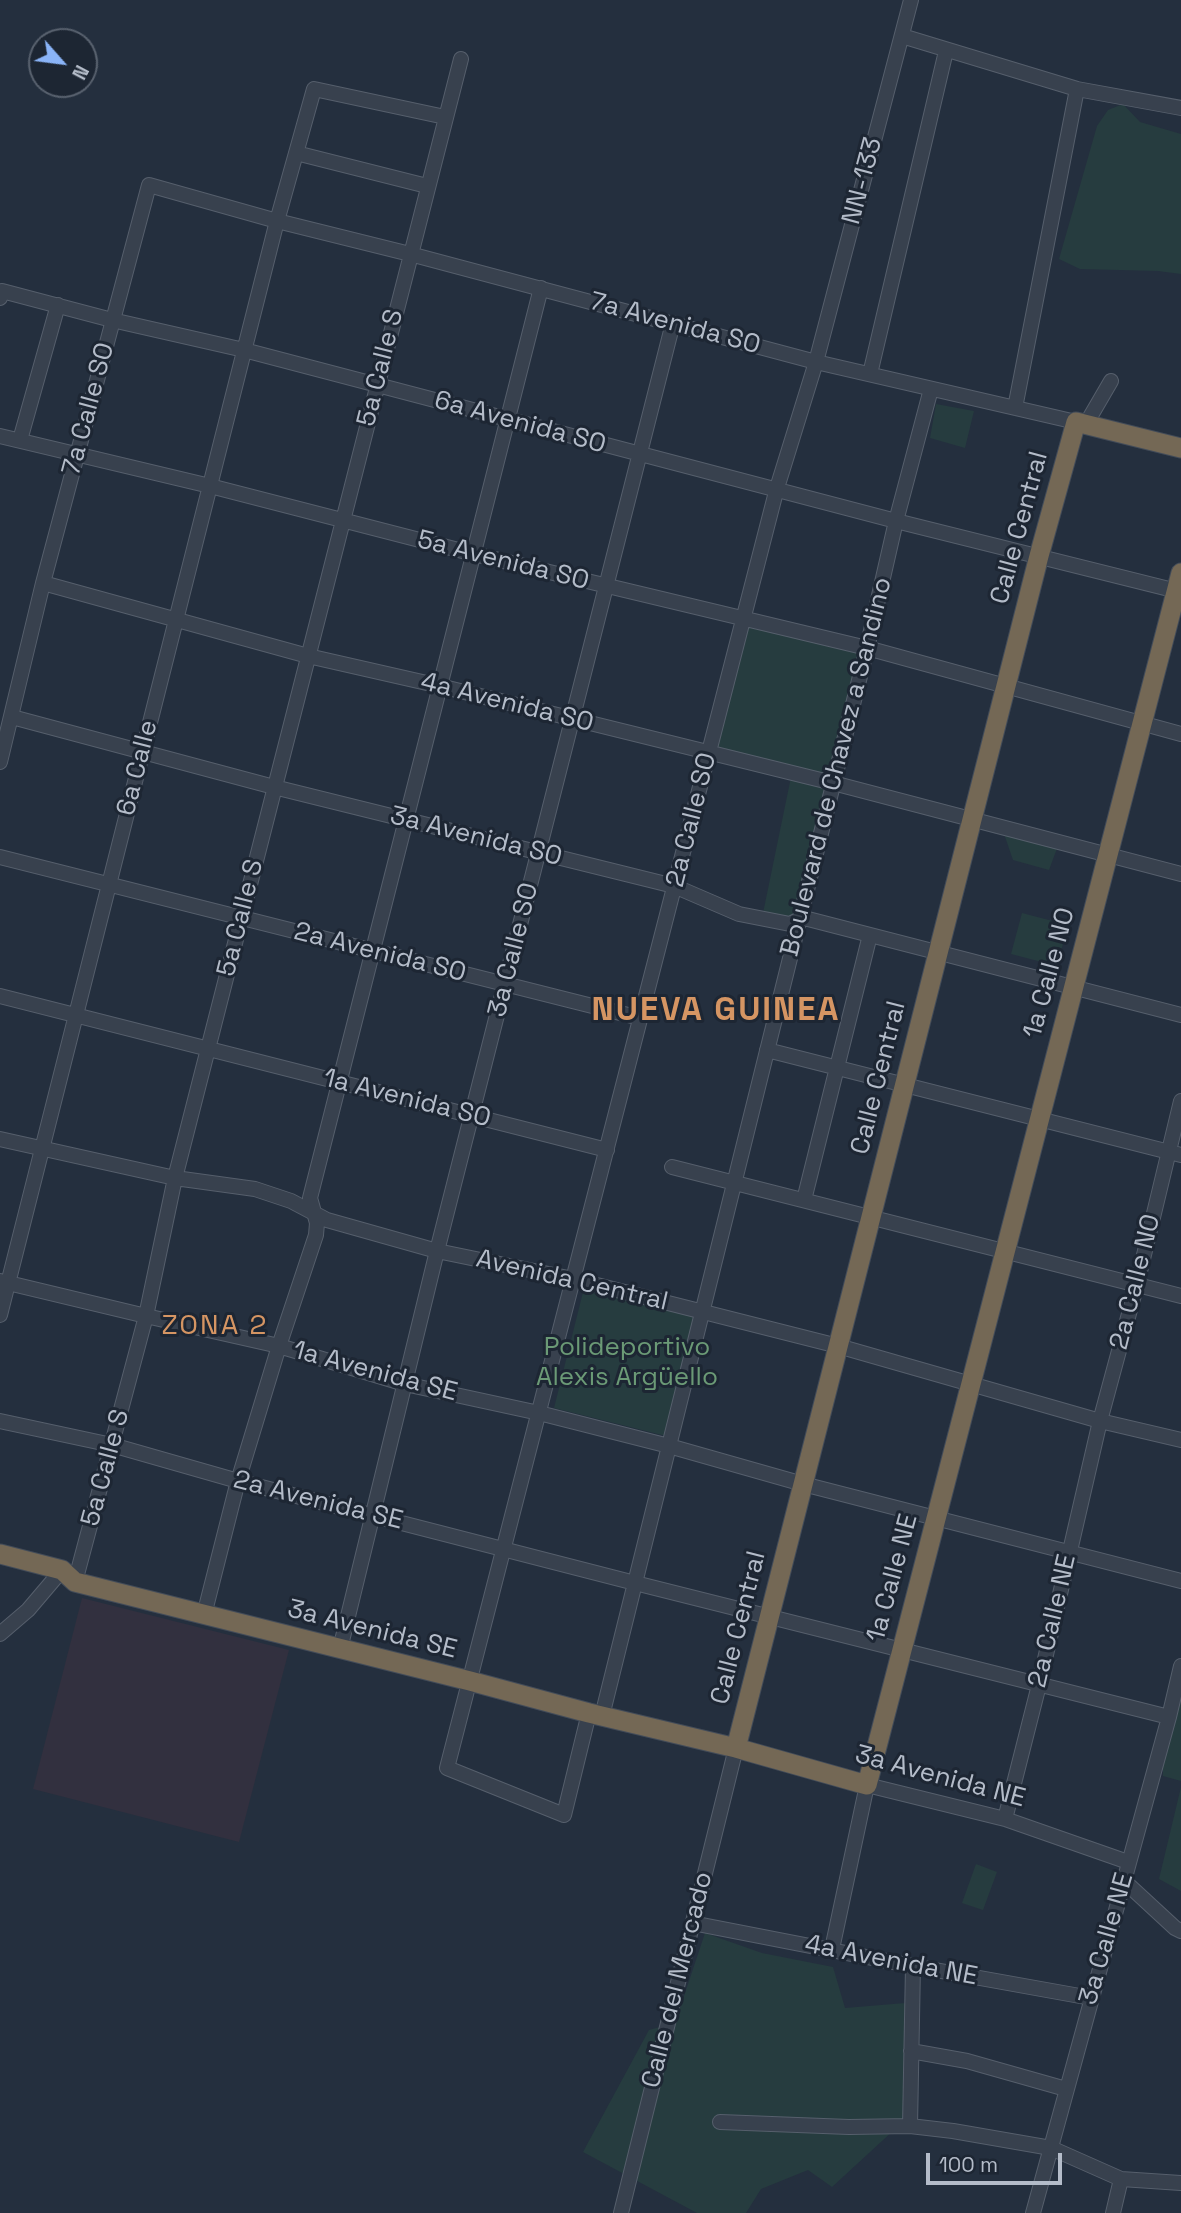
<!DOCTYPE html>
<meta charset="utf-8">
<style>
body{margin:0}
#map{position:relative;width:1181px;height:2213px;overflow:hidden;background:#242f3e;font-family:"Space Grotesk",sans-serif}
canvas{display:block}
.north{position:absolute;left:28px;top:28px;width:70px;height:70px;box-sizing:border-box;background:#1d2633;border:2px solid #59626f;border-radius:50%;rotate:118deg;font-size:19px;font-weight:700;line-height:28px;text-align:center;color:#b4bcc9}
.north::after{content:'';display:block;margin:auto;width:24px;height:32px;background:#8ab4f8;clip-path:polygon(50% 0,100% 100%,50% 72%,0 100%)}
.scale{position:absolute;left:926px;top:2153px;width:136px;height:32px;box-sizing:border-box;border:4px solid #b4bcc9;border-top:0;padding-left:9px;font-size:21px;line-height:24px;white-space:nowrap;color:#b4bcc9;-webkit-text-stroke:5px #1d2633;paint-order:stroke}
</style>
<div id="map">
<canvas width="1181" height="2213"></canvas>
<div class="north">N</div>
<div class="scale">100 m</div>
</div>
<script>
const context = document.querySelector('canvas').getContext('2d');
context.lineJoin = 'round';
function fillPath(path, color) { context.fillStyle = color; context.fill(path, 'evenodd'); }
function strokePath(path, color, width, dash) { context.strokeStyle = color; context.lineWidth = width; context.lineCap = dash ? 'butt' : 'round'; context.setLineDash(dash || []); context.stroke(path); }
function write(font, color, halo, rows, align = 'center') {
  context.font = font + ' "Space Grotesk",sans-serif'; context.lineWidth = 6; context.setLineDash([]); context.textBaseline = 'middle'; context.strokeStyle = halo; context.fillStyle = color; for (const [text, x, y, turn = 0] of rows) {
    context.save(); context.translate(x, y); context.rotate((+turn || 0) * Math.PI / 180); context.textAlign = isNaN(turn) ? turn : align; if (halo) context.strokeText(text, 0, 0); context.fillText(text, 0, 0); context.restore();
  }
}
const medical = new Path2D(`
 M 82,1598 L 289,1650 L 239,1842 L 33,1789 Z`);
const green = new Path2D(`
 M 1123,104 L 1140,122 L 1181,134 L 1181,274 L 1158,271 L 1080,269 L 1059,259 L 1097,126 L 1108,110 Z
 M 936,404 L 974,411 L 965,448 L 930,438 Z
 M 746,623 L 863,652 L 831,779 L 714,750 Z
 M 791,777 L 830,787 L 798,913 L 792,920 L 762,918 Z
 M 1002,828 L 1059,843 L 1049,870 L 1013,860 Z
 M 1022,913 L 1068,925 L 1057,966 L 1011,954 Z
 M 584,1288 L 700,1317 L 670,1437 L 554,1408 Z
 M 1181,1695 L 1181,1781 L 1163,1776 L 1163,1766 Z
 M 1181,1787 L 1181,1891 L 1159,1879 Z
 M 976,1864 L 997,1872 L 983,1910 L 962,1903 Z
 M 705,1933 L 762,1953 L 833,1967 L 845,2008 L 905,2003 L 907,2118 L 832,2187 L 808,2170 L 761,2189 L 746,2213 L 697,2213 L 583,2152 L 649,2030 L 675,2023 Z`);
const minor = new Path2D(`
 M 902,36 L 1077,89 L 1181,108
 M 296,153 L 427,186
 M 0,298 L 2,291 L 112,320 L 244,350 L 896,521 L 1181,592
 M 870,374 L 946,51
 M 1015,408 L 1077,89
 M 1086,424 L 1111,381
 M 0,436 L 210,486 L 474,554 L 867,648 L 1181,734
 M 20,440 L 58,305
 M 43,583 L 308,656 L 440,686 L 833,783 L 1181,874
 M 12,717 L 274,787 L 674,886 L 739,914 L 790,924 L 800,919 L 808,919 L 1181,1015
 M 0,762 L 43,583 L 149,185 L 277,221 L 410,254 L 816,362 L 1076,422
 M 0,857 L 640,1018
 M 0,996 L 607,1150
 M 767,1050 L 1181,1155
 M 0,1139 L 175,1178 L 255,1189 L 291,1201 L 327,1220 L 437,1251 L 573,1279 L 838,1346 L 1100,1421 L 1181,1440
 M 672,1167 L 1181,1296
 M 804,1200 L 870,935
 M 0,1281 L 146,1316 L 279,1346 L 405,1384 L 539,1413 L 669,1446 L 803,1484 L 1181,1581
 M 0,1315 L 277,221 L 314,89 L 445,117
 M 0,1421 L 112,1445 L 238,1481 L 635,1583 L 1169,1717
 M 75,1582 L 146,1316 L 175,1178 L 461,59
 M 204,1615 L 238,1481 L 279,1346 L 316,1235 L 317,1223 L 310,1198 L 541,288
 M 0,1634 L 28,1610 L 62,1570
 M 340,1649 L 437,1251 L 673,323
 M 589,1713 L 564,1815 L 447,1768 L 777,488 L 816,362 L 911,0
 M 602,1716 L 867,648 L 896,521 L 931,389
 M 1005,1819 L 1039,1685 L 1100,1421 L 1137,1284 L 1181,1101
 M 1123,1880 L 1175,1928 L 1181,1931
 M 692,1923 L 913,1966 L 1091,1998
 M 832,1949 L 867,1785 L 1005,1819 L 1128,1862
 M 911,2051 L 967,2061 L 1066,2089
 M 720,2122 L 849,2127 L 910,2126 L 953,2131 L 1051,2148 L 1121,2179 L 1181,2183
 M 910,2126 L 913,1966
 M 621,2213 L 736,1748
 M 1033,2213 L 1169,1717 L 1181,1666
 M 1113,2213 L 1121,2179`);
const highway = new Path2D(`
 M 0,1554 L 62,1570 L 75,1582 L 470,1681 L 589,1713 L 736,1748 L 867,1785 L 1181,573
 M 736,1748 L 1039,556 L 1076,422 L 1181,448`);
const streetNames = [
 ["NN-133",863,181,-75],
 ["7a Avenida SO",675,324,15],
 ["5a Calle S",381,368,-76],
 ["7a Calle SO",89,409,-75],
 ["6a Avenida SO",520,423,15],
 ["Calle Central",1020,528,-75],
 ["5a Avenida SO",503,561,14],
 ["4a Avenida SO",507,703,14],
 ["Boulevard de Chavez a Sandino",837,767,-76],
 ["6a Calle",138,768,-76],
 ["2a Calle SO",692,820,-76],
 ["3a Avenida SO",476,837,14],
 ["5a Calle S",241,918,-76],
 ["3a Calle SO",514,950,-76],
 ["2a Avenida SO",380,953,14],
 ["1a Calle NO",1050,973,-75],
 ["Calle Central",879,1078,-76],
 ["1a Avenida SO",407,1099,14],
 ["Avenida Central",572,1281,13],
 ["2a Calle NO",1136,1282,-76],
 ["1a Avenida SE",375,1372,15],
 ["5a Calle S",106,1468,-75],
 ["2a Avenida SE",318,1501,14],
 ["1a Calle NE",893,1578,-75],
 ["2a Calle NE",1053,1621,-77],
 ["Calle Central",739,1628,-76],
 ["3a Avenida SE",372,1630,14],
 ["3a Avenida NE",940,1777,15],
 ["3a Calle NE",1107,1939,-74],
 ["4a Avenida NE",891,1961,11],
 ["Calle del Mercado",678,1980,-76]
];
const parkNames = [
 ["Polideportivo",627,1348],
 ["Alexis Argüello",627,1378]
];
const neighbourhoodNames = [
 ["ZONA 2",215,1326]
];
const districtNames = [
 ["NUEVA GUINEA",716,1011]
];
fillPath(medical, '#32303f');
fillPath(green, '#263c3f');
strokePath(minor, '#565f6c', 16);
strokePath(highway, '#434c59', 21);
strokePath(minor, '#38414e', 14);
strokePath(highway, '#746855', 19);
write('26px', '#b4bcc9', '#1d2633', streetNames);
write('26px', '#6b9a76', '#1d2633', parkNames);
context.letterSpacing = '2px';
write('28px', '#d59563', '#1d2633', neighbourhoodNames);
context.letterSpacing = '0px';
context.letterSpacing = '2px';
write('bold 33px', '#d59563', '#1d2633', districtNames);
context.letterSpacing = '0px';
</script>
